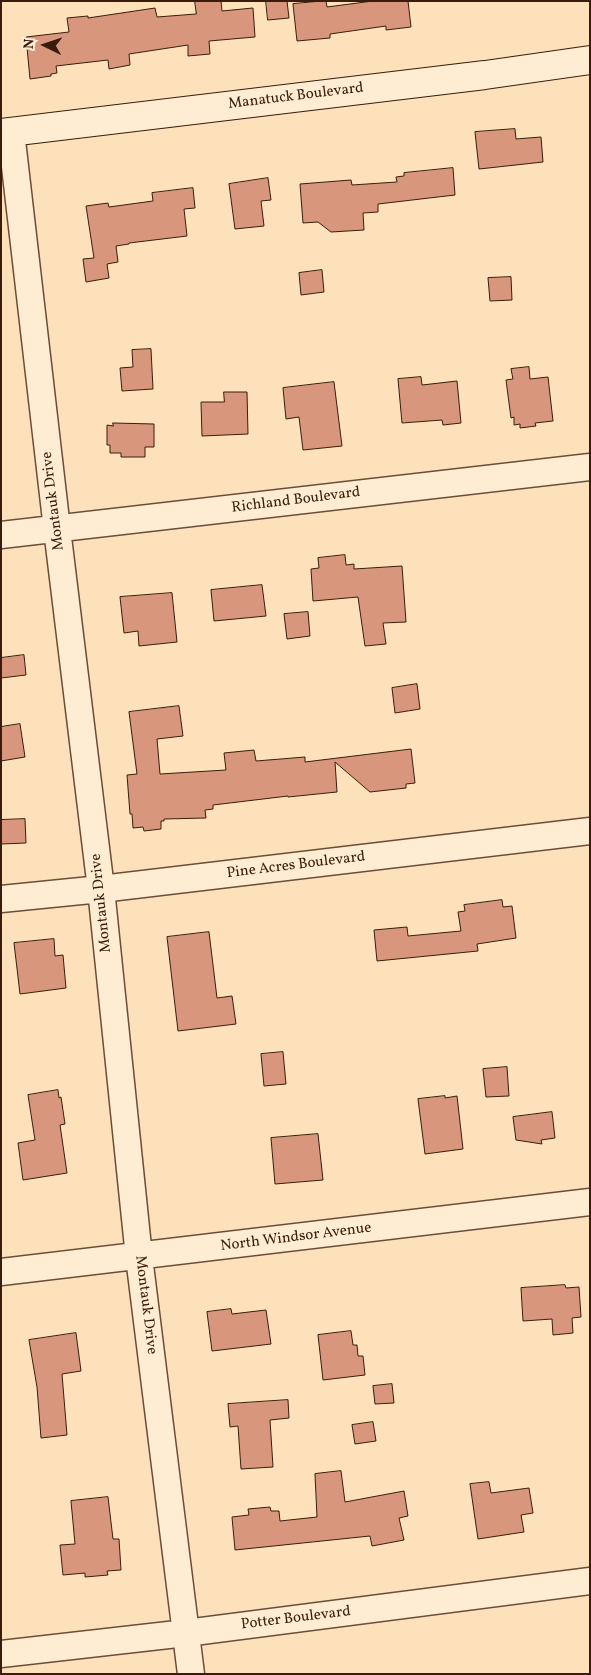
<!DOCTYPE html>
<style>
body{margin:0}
#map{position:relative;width:591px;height:1675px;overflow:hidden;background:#fde1bb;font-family:Vollkorn,serif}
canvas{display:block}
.frame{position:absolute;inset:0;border:2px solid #3a1c0c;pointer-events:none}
.north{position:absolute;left:20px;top:20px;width:50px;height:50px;-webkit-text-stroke:4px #feecd3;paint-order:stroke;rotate:274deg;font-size:14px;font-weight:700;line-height:20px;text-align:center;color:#3a1c0c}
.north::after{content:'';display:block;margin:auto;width:18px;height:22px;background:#3a1c0c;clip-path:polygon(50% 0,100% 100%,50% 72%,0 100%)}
</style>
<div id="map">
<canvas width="591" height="1675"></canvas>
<div class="frame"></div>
<div class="north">N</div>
</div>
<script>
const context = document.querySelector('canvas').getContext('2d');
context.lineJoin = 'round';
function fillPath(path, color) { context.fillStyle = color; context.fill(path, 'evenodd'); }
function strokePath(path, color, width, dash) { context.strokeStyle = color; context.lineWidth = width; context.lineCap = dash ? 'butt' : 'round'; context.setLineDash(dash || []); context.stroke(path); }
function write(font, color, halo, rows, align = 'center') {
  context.font = font + ' Vollkorn,serif'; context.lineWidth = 5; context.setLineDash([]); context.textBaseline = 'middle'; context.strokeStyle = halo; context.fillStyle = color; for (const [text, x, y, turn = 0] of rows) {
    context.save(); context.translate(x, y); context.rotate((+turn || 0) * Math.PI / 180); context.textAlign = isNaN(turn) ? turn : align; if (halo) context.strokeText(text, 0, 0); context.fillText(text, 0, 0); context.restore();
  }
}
const building = new Path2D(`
 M 195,1 L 221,1 L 222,11 L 253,8 L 255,37 L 209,41 L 210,54 L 188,56 L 188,45 L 129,54 L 130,65 L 109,69 L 108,60 L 56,66 L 57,73 L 51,74 L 51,76 L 30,79 L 26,37 L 69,32 L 67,18 L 88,16 L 88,18 L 155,8 L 157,17 L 196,14 Z
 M 266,1 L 287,1 L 289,18 L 268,20 Z
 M 326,1 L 327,7 L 373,1 L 408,1 L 411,27 L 386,30 L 386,26 L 330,34 L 330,38 L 297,41 L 293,4 Z
 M 515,129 L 516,139 L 541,137 L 543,162 L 479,169 L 475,132 Z
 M 453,168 L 455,195 L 378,204 L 378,212 L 363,213 L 364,230 L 331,232 L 318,222 L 303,223 L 300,184 L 351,180 L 352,185 L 397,182 L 396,177 L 404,176 L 404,173 Z
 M 268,178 L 271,200 L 261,201 L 264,226 L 235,229 L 229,184 Z
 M 193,188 L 195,208 L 184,209 L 187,236 L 129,243 L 129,244 L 116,246 L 118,262 L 107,264 L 109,278 L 86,282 L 83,259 L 94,258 L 86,206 L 108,203 L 109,207 L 153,201 L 152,193 Z
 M 322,270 L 324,292 L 301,295 L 299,273 Z
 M 511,277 L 512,300 L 490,301 L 488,278 Z
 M 151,349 L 153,389 L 122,391 L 120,368 L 133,367 L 132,350 Z
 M 529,367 L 530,379 L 548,377 L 553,421 L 535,423 L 536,426 L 520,428 L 520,424 L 514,425 L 514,417 L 511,418 L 506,380 L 513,379 L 511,369 Z
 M 421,377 L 422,385 L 457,381 L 461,423 L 443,425 L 442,420 L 402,423 L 398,379 Z
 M 334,382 L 342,446 L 303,450 L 299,417 L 286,419 L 283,388 Z
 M 224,392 L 247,392 L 248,434 L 202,436 L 201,402 L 224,402 Z
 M 113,423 L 154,424 L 154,447 L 145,447 L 145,457 L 121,457 L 121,453 L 110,453 L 110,445 L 107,445 L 107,425 L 113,426 Z
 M 345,555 L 346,565 L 354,564 L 354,569 L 402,566 L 406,622 L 383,623 L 386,644 L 365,646 L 358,597 L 313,601 L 311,569 L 319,568 L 318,558 Z
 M 262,585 L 266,616 L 214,621 L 211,590 Z
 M 172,593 L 177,642 L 139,646 L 138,631 L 124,633 L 120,597 Z
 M 308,612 L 310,636 L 287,639 L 284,614 Z
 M 24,655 L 26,675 L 1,678 L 1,658 Z
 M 417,684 L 420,709 L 395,713 L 392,688 Z
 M 179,706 L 183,736 L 157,739 L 160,774 L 226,770 L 224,753 L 254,750 L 256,761 L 305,757 L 305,762 L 411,749 L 415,783 L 406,784 L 406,788 L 370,792 L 335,762 L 337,792 L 288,797 L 288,796 L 213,805 L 213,809 L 205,810 L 206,818 L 164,819 L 164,821 L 161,821 L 161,829 L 144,831 L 143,827 L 133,828 L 132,814 L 130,814 L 127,775 L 137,774 L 129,712 Z
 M 20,724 L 25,757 L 1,761 L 1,727 Z
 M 25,819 L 26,843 L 1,844 L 1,820 Z
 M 502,900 L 503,907 L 512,906 L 516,938 L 477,944 L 478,951 L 377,961 L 374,930 L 407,927 L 408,936 L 461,931 L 458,912 L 465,911 L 464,905 Z
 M 209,932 L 217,998 L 232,996 L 236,1024 L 178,1031 L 167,937 Z
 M 54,939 L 55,956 L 63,955 L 66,988 L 20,994 L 14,943 Z
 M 283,1052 L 286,1084 L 264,1086 L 261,1054 Z
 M 507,1067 L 509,1096 L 486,1097 L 483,1069 Z
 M 58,1090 L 59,1098 L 61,1097 L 65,1124 L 60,1125 L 67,1173 L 23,1180 L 18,1143 L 35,1140 L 28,1095 Z
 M 445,1096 L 445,1098 L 457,1096 L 463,1149 L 425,1154 L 418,1099 Z
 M 552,1112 L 555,1138 L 541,1140 L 542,1144 L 516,1140 L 513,1117 Z
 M 318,1134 L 323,1180 L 275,1184 L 271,1138 Z
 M 565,1285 L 566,1288 L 579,1287 L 581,1317 L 572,1318 L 573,1333 L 553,1335 L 552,1319 L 523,1321 L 521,1288 Z
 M 231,1309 L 232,1314 L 266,1310 L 271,1344 L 212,1351 L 207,1312 Z
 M 351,1331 L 353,1345 L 357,1345 L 358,1356 L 363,1356 L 365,1375 L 323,1380 L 318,1335 Z
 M 76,1333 L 81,1371 L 62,1374 L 67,1435 L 41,1438 L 37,1387 L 29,1340 Z
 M 392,1384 L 394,1403 L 375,1404 L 373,1386 Z
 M 288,1400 L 289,1418 L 270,1420 L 273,1467 L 241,1469 L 238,1426 L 230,1427 L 228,1404 Z
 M 373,1422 L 376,1441 L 355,1444 L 352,1425 Z
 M 341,1471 L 345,1502 L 404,1491 L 408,1516 L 399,1518 L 404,1540 L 372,1546 L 370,1536 L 235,1550 L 232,1517 L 249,1515 L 248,1509 L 270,1507 L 271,1511 L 279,1511 L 280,1521 L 317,1517 L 315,1474 Z
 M 489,1482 L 491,1493 L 529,1488 L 533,1513 L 521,1515 L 524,1532 L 478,1539 L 470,1484 Z
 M 108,1497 L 113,1539 L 119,1539 L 121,1570 L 107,1571 L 108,1575 L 85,1577 L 85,1573 L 63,1575 L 60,1545 L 75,1544 L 71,1501 Z`);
const street = new Path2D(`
 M 11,132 L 57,529 L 101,889 L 139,1257 L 191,1674
 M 1,535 L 590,467
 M 1,899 L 101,889 L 590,831
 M 1,1272 L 590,1202
 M 1,1654 L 186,1633 L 590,1581`);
const secondary = new Path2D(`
 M 1,133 L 485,75 L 590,60`);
const streetNames = [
 ["Manatuck Boulevard",296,97,-7],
 ["Montauk Drive",54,501,-97],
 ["Richland Boulevard",296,501,-7],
 ["Pine Acres Boulevard",296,866,-7],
 ["Montauk Drive",102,903,-96],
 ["North Windsor Avenue",296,1238,-7],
 ["Montauk Drive",145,1305,83],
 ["Potter Boulevard",296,1619,-7]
];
fillPath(building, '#d8977c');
strokePath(building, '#3a1c0c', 1);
strokePath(street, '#6b4d38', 29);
strokePath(secondary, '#3a1c0c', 30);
strokePath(street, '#feecd3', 26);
strokePath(secondary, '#feecd3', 28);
write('15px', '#3a1c0c', '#feecd3', streetNames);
</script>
